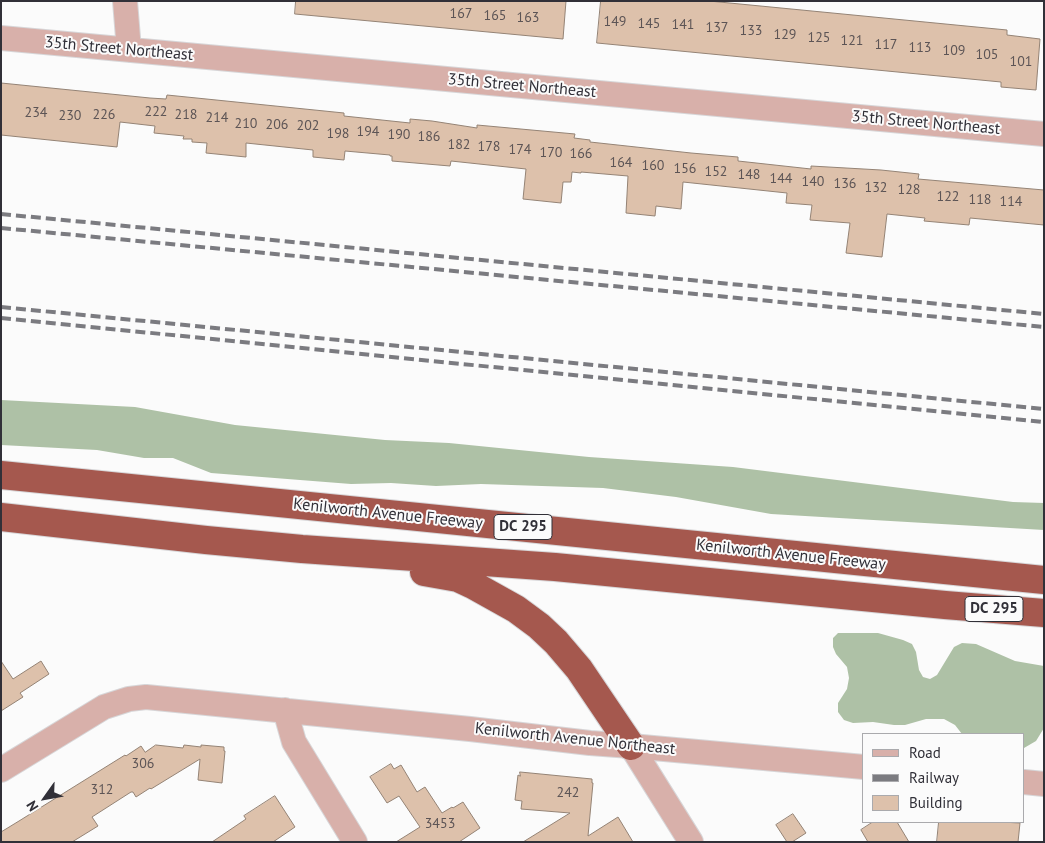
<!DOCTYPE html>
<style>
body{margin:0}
#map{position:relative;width:1045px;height:843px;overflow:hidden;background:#fbfbfb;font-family:"PT Sans",sans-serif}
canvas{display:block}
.frame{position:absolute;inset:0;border:2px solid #313038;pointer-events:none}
.legend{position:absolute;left:862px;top:733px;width:162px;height:90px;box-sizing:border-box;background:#fbfbfb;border:1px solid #aaaaad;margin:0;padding:6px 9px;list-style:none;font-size:15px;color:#313038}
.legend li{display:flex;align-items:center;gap:10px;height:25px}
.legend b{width:25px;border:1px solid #aaaaad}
.north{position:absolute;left:20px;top:773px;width:50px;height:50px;-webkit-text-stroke:4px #fbfbfb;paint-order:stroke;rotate:238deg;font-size:14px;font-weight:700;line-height:20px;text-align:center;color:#313038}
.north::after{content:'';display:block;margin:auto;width:18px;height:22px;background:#313038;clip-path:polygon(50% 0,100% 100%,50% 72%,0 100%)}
</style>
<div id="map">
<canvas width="1045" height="843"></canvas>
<div class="frame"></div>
<ul class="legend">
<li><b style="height:6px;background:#d8b0aa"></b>Road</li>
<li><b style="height:6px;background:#7b7b80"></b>Railway</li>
<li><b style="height:14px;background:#ddc1ab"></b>Building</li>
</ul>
<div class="north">N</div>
</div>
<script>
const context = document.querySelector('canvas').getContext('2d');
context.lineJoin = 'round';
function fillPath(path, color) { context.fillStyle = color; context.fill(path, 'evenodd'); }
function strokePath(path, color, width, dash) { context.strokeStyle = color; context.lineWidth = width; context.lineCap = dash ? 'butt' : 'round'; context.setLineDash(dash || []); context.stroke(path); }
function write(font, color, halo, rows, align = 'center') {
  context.font = font + ' "PT Sans",sans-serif'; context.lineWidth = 4; context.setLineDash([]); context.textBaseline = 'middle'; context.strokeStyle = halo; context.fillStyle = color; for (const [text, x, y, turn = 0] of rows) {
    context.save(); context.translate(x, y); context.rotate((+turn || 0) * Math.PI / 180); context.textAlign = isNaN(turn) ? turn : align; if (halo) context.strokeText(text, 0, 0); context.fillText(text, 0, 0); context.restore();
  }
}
const forest = new Path2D(`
 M 1,400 L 135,407 L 235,425 L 385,440 L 449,443 L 589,457 L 733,467 L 1013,502 L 1044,503 L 1044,530 L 771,514 L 676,497 L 603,488 L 481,484 L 436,486 L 391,483 L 351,484 L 211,473 L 173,458 L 144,458 L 97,450 L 1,445 Z
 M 838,633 L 878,633 L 903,640 L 912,644 L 916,652 L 919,670 L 923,677 L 930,679 L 937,675 L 954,647 L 962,643 L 976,644 L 1015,661 L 1044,666 L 1044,728 L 1036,741 L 1024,748 L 1024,734 L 962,734 L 955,725 L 944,719 L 926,719 L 905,725 L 894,725 L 873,722 L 853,723 L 844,720 L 838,712 L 838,703 L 847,689 L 849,678 L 847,667 L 836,654 L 833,647 L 833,638 Z`);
const building = new Path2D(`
 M 296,1 L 566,1 L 563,39 L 295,14 Z
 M 601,1 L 709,1 L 1007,30 L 1007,35 L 1040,39 L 1036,90 L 1001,87 L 1001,82 L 597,43 Z
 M 1,83 L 150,98 L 166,99 L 167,95 L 344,113 L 344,116 L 410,123 L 410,119 L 432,121 L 477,128 L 477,125 L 575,134 L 574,138 L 590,140 L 590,142 L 691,153 L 738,157 L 738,161 L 811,169 L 811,166 L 881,170 L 919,174 L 918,179 L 1044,190 L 1044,225 L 970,218 L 969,225 L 924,221 L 925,218 L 887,214 L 882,257 L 846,253 L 850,223 L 810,220 L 812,205 L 786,203 L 787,193 L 683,182 L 681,209 L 656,206 L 655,216 L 626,213 L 628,176 L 581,172 L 581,173 L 572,172 L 571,182 L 563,182 L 561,203 L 523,199 L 526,169 L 451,161 L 450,166 L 392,161 L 392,156 L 390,156 L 390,155 L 345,151 L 344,160 L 313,157 L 313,150 L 246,143 L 246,157 L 206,153 L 207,143 L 192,142 L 192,139 L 183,139 L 184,136 L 154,133 L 155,126 L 120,122 L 117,147 L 1,135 Z
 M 1,661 L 13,679 L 41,661 L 49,674 L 20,693 L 23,697 L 1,711 Z
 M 156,745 L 183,748 L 184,745 L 201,747 L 201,745 L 224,747 L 224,751 L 225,751 L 222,783 L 198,780 L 200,759 L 151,789 L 150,788 L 136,797 L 133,792 L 131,792 L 92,817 L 98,826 L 72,842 L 1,842 L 1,832 L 19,821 L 125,755 L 126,756 L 141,746 L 145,752 Z
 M 391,764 L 394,769 L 401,765 L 417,792 L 425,787 L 442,813 L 452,807 L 453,808 L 463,802 L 480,828 L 459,842 L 396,842 L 420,827 L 399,796 L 387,803 L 370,777 Z
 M 520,772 L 592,779 L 592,783 L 593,783 L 588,836 L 618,817 L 633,842 L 523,842 L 570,813 L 521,809 L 522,801 L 515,800 L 518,775 L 520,776 Z
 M 275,796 L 295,827 L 273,842 L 212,842 L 246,819 L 244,816 Z
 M 793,814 L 806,833 L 792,842 L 787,842 L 776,825 Z
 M 873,822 L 897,822 L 909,842 L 868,842 L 861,830 Z
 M 939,822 L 1001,822 L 1020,823 L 1018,842 L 937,842 Z`);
const street = new Path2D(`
 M 125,1 L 129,50
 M 1,38 L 1044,134
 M 285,710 L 294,742 L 355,842
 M 631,746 L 691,842
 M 1,770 L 104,707 L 129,699 L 146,697 L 470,729 L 590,743 L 631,746 L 864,767
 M 1024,782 L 1044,784`);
const highway = new Path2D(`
 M 1,475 L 1044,580
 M 1,517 L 206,540 L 302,549 L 555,567 L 945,605 L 1044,613
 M 424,572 L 458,578 L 473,585 L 516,609 L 539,626 L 556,642 L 579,669 L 631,746`);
const rail = new Path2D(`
 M 1,214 L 1044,314
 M 1,228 L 1044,327
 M 1,307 L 1044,409
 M 1,318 L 1044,422`);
const numberNames = [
 ["167",461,14],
 ["165",495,16],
 ["163",528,18],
 ["149",615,22],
 ["145",649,24],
 ["141",683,25],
 ["137",717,28],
 ["133",751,31],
 ["129",785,35],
 ["125",819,38],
 ["121",852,41],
 ["117",886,45],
 ["113",920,48],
 ["109",954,51],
 ["105",987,55],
 ["101",1021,62],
 ["222",156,112],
 ["234",36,113],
 ["226",104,115],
 ["218",186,115],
 ["230",70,116],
 ["214",217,118],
 ["210",246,124],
 ["206",277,125],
 ["202",308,126],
 ["194",368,132],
 ["198",338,134],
 ["190",399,135],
 ["186",429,137],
 ["182",459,145],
 ["178",489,147],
 ["174",520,150],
 ["170",551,153],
 ["166",581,154],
 ["164",621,163],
 ["160",653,166],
 ["156",685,169],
 ["152",716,172],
 ["148",749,175],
 ["144",781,179],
 ["140",813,182],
 ["136",845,184],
 ["132",876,188],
 ["128",909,190],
 ["122",948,197],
 ["118",980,200],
 ["114",1011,202],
 ["306",143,764],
 ["312",102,790],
 ["242",568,793],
 ["3453",440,824]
];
const shields = [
 [523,527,58],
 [994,609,58]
];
const shieldNames = [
 ["DC 295",523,527],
 ["DC 295",994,609]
];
const streetNames = [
 ["35th Street Northeast",119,49,5],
 ["35th Street Northeast",522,86,5],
 ["35th Street Northeast",926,123,5],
 ["Kenilworth Avenue Freeway",388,514,6],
 ["Kenilworth Avenue Freeway",791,555,6],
 ["Kenilworth Avenue Northeast",575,739,6]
];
fillPath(forest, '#aec1a6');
fillPath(building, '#ddc1ab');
strokePath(building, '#948375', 1);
strokePath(street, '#d7d6d8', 26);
strokePath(highway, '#d7d6d8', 30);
strokePath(street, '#d8b0aa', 24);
strokePath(highway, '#a5584e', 28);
strokePath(rail, '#7b7b80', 4, [10, 5]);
write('14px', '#5c5455', null, numberNames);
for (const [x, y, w] of shields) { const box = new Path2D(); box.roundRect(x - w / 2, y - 12.5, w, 25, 4); context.fillStyle = '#fbfbfb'; context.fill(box); strokePath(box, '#313038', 1); }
write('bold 15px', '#313038', null, shieldNames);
write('16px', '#313038', '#fbfbfb', streetNames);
</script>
